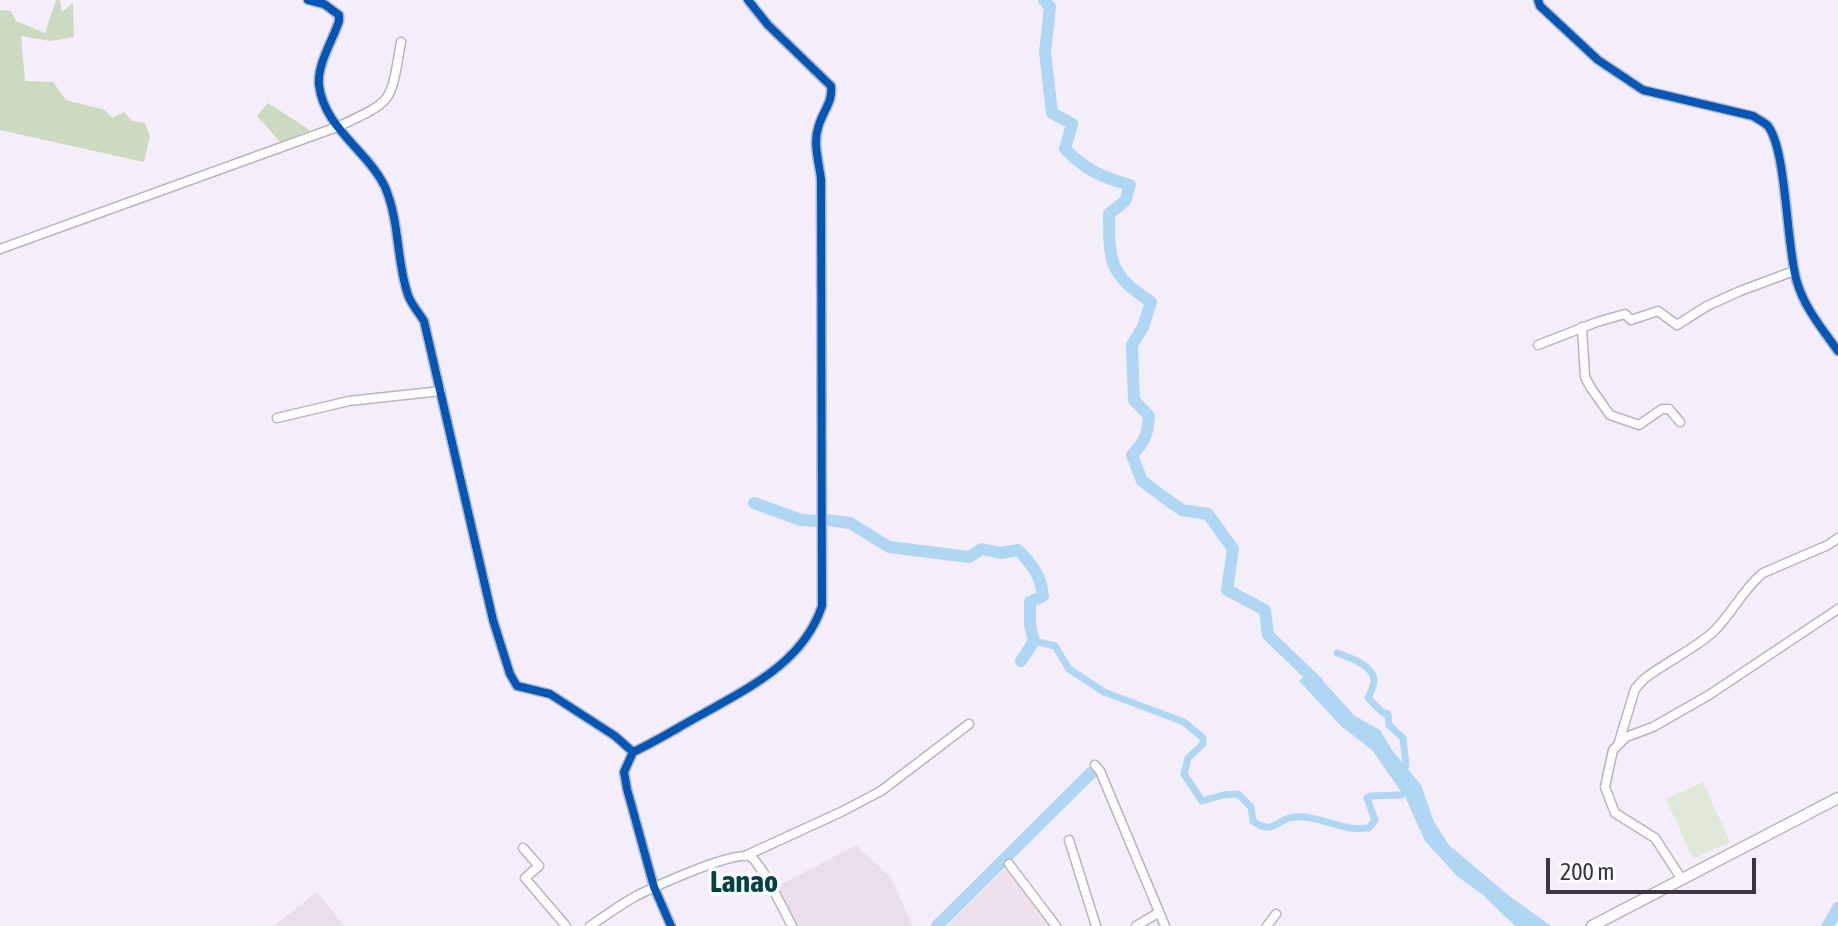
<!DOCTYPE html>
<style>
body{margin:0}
#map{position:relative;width:1838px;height:926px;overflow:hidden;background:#f4eefa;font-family:"Asap Condensed",sans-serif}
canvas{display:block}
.scale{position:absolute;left:1546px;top:858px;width:210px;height:36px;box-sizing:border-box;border:4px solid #3b3542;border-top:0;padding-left:10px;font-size:24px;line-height:28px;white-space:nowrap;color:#3b3542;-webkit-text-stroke:6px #fcfcfc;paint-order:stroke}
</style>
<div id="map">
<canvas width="1838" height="926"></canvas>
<div class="scale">200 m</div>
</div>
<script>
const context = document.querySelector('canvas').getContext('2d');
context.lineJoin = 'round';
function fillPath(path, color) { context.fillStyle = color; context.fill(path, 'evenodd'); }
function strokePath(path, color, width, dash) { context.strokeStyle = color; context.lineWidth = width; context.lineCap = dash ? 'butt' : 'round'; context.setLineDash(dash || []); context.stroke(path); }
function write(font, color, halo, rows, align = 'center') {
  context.font = font + ' "Asap Condensed",sans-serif'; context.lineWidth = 7; context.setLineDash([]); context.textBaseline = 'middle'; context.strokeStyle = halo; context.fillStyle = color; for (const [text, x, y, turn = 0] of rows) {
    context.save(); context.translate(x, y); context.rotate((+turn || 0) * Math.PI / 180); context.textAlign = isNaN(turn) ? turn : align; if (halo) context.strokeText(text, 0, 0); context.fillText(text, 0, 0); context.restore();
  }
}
const commercial = new Path2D(`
 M 1008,865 L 1053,926 L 947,926 Z`);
const education = new Path2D(`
 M 856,845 L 891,878 L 913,926 L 798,926 L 776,887 Z
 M 317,892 L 344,926 L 273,926 Z`);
const green = new Path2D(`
 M 1703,782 L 1730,842 L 1693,859 L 1666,799 Z`);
const forest = new Path2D(`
 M 56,0 L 60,0 L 62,12 L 73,3 L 74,37 L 50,41 L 21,36 L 25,81 L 53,82 L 66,100 L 105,110 L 112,118 L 124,112 L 132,121 L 145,123 L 150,136 L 144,162 L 0,130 L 0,10 L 11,11 L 16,21 L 45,33 Z
 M 268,103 L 310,130 L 281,143 L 257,116 Z`);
const water = new Path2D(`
 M 1313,670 L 1355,716 L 1380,730 L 1392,750 L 1421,785 L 1434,822 L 1449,845 L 1508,895 L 1551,926 L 1515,926 L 1483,895 L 1457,876 L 1425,841 L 1405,797 L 1372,750 L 1342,727 L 1299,681 Z`);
const canal = new Path2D(`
 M 1034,641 L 1055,646 L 1069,669 L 1104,692 L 1184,722 L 1203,738 L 1203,744 L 1188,758 L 1184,774 L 1202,801 L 1223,795 L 1238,794 L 1251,807 L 1253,821 C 1273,836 1277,819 1294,817 C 1312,815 1332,825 1350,828 C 1356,829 1363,828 1369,828 L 1375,820 L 1367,798 L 1370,796 L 1401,795
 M 1337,653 C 1349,657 1372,665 1374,679 C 1375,685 1370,693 1368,698 L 1383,713 L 1388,714 L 1389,725 L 1403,738 L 1406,766`);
const river = new Path2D(`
 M 1044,0 L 1050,7 L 1045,52 L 1052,113 L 1072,124 L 1065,149 C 1086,170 1101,177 1130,185 L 1125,201 L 1109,214 C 1109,262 1109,274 1151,302 L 1143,327 L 1132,345 L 1134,400 L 1149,416 C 1148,434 1145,442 1132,455 L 1142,481 L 1169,501 L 1182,510 L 1208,514 L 1233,549 L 1227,590 L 1265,610 L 1268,635 L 1318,683
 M 754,503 L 801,520 L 818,521
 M 827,520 L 850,523 L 889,547 L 969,557 L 982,549 L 1001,553 L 1018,550 C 1032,564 1041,576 1043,596 L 1030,602 L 1030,626 L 1034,641 L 1021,661
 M 937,926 L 1092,772
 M 1828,926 L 1838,908`);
const minor = new Path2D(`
 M 308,0 L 324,4 L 339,15 L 339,21 C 333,40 317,64 319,85 C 324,128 368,151 385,187 C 400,222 396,260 408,295 C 411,304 419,313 424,321 L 493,620 L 510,674 L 517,686 L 550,694 L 615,736 L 633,752
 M 1538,0 L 1540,6 L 1598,60 L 1643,90 L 1753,116 C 1757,119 1764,122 1768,126 C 1787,151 1786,246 1797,282 C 1804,307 1823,330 1838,351
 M 0,249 L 337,127 C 395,100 390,104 401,42
 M 1582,327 L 1585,377 L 1591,388 L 1610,415 L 1639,425 L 1662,409 L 1669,409 L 1680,422
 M 1538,345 L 1597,322 L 1625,314 L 1631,320 L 1658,311 L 1677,325 L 1707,306 L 1740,291 L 1794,271
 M 277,418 L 349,401 L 441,391
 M 1619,742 L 1635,689 L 1644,679 C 1666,662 1693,650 1713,632 C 1732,614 1743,589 1763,573 L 1828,545 L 1838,538
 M 1095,765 L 1100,771 L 1165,926
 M 1069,840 L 1096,926
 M 523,848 L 539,866 L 525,878 L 566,926
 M 745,856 L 841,812 L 881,791 L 969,724
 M 1009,864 L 1056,926
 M 1681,878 L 1655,838 L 1615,813 L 1605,787 L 1613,750 L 1626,737 L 1653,727 L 1709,695 L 1838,609
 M 590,926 C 605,916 620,905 636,896 C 652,888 738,848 751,857 C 763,866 784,911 792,926
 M 671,926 L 654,887 L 627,789 L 624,772 L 633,752 C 655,742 677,728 699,716 C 748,688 803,663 822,606 L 821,179 C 819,163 813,143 818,128 C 822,112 833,103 831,86 L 768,25 L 748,0
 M 1136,926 L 1158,913
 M 1267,926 L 1276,914`);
const major = new Path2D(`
 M 1592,926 L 1838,798`);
const cycleway = new Path2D(`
 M 308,0 L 324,4 L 339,15 L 339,21 C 333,40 317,64 319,85 C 324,128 368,151 385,187 C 400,222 396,260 408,295 C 411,304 419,313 424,321 L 493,620 L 510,674 L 517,686 L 550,694 L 615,736 L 633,752
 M 1538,0 L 1540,6 L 1598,60 L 1643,90 L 1753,116 C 1757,119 1764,122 1768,126 C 1787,151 1786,246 1797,282 C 1804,307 1823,330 1838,351
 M 671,926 L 654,887 L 627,789 L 624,772 L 633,752 C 655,742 677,728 699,716 C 748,688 803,663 822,606 L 821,179 C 819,163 813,143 818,128 C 822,112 833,103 831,86 L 768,25 L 748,0`);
const quarterNames = [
 ["Lanao",744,883]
];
fillPath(commercial, '#f0e1ee');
fillPath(education, '#ebdeec');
fillPath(green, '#e0e8d8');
fillPath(forest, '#cddac2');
fillPath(water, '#afd7f4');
strokePath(canal, '#afd7f4', 7);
strokePath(river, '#afd7f4', 12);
strokePath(minor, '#bab4bf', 11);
strokePath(major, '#bab4bf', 13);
strokePath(minor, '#fdfcfe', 8);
strokePath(major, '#fdfcfe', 10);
strokePath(cycleway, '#0057b8', 8);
write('bold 30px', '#004343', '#fcfcfc', quarterNames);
</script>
